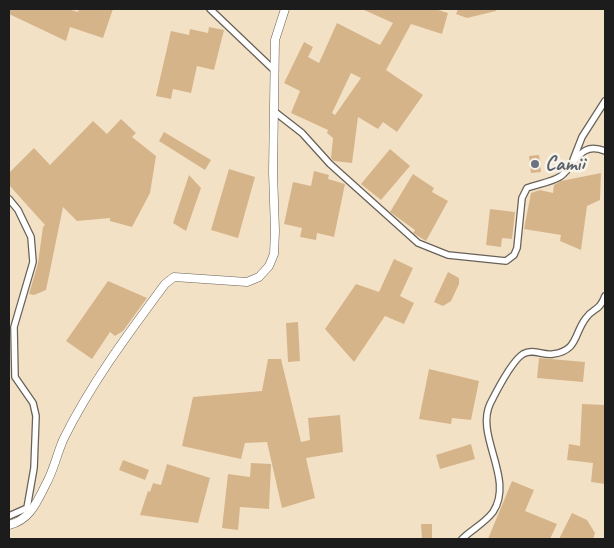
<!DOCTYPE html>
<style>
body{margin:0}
#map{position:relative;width:614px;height:548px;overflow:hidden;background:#f3e1c6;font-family:Caveat,sans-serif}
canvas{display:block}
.frame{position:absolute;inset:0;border:10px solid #1c1c1c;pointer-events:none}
</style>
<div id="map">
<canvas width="614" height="548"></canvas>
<div class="frame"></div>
</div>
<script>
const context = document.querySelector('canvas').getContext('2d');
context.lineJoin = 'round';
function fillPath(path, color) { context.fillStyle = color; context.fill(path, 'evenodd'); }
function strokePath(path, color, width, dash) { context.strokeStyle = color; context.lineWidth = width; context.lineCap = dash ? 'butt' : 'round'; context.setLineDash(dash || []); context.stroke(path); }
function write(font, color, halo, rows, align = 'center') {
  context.font = font + ' Caveat,sans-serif'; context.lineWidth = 5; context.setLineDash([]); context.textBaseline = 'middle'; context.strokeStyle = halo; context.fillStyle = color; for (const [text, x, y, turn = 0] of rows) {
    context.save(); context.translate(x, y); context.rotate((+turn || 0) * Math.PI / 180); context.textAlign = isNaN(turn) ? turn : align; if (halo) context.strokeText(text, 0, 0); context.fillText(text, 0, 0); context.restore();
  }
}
const building = new Path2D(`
 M 9,9 L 68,9 L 78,12 L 79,9 L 113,9 L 103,38 L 70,27 L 66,41 L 9,14 Z
 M 362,9 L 435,9 L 448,13 L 442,34 L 411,24 L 386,70 L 423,95 L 397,132 L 383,122 L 378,129 L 358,117 L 352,163 L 334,161 L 331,158 L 333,138 L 327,133 L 328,130 L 291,113 L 300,91 L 284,83 L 304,42 L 313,47 L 308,57 L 319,63 L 337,23 L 380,45 L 393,23 ZM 351,73 L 361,78 L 335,115 L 332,113 Z
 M 458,9 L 496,9 L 496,11 L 467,18 L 456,14 Z
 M 209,27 L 224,30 L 214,70 L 197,66 L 191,93 L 173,89 L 171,99 L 156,96 L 171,31 L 189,35 L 190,29 L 208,33 Z
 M 121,119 L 136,133 L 132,137 L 156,156 L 150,193 L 132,227 L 110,221 L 110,218 L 77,221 L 63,207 L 46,290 L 34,295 L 29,294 L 38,263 L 43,227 L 45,225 L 9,185 L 9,173 L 34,148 L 50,165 L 93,121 L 107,134 Z
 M 164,132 L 211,160 L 205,170 L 159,141 Z
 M 390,149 L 410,166 L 381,200 L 361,184 Z
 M 539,155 L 541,172 L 531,173 L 529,156 Z
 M 229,169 L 255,177 L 238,238 L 211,230 Z
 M 314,171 L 329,175 L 328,179 L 345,184 L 334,237 L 317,233 L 316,240 L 300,237 L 302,228 L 284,224 L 293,182 L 311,186 Z
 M 601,173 L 600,200 L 587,206 L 581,250 L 560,241 L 561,235 L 524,229 L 531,193 L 540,190 L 553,193 L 554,185 L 561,181 Z
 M 413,174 L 434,188 L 432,192 L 448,201 L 426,241 L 413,233 L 415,230 L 390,212 Z
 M 189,175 L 201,188 L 186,231 L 173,223 Z
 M 490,209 L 515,212 L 512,239 L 502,238 L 501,247 L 486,245 Z
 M 394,259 L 413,268 L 400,296 L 414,303 L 404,324 L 385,316 L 354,362 L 325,329 L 356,284 L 379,292 Z
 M 448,272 L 459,278 L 459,284 L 451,301 L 443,306 L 434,302 Z
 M 108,281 L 147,298 L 123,331 L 115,336 L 110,332 L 92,359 L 66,341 Z
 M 298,322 L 300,361 L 288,362 L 286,323 Z
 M 539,358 L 585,362 L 583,382 L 537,378 Z
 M 268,359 L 281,359 L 301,442 L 310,440 L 308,418 L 340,415 L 343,452 L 306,458 L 315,498 L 282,508 L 267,442 L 245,443 L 241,459 L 182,446 L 193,397 L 262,391 Z
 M 429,369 L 479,381 L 471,420 L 452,418 L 451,424 L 419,419 Z
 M 582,404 L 605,405 L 605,484 L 591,482 L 593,463 L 567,460 L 569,444 L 580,446 Z
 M 471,444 L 475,459 L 440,469 L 436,455 Z
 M 123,460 L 149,470 L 145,480 L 119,470 Z
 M 251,463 L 271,464 L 269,509 L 240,507 L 238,530 L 222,528 L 228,474 L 250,477 Z
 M 167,464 L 210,478 L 198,523 L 140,515 L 148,491 L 150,492 L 153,483 L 161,485 Z
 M 512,481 L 534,490 L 525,511 L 557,524 L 550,539 L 488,539 Z
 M 572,513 L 587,520 L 595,533 L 593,539 L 559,539 Z
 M 421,524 L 432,524 L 432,539 L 422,539 Z`);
const street = new Path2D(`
 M 210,9 L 275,71
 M 275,112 L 302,133 L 330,164 L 418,243 L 448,255 L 506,261 L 514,255 L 517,248 L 522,198 L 527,188 C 537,184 553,182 561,176 C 577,163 580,141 605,151
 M 573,160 L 582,137 L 605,101
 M 9,199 L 18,210 L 31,237 L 33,262 L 14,327 L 15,377 L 33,403 L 36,416 L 34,468 L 27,508 L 9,516
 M 462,539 C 471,530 485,523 493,512 C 515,479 475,436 490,404 C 496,392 512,361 523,354 C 533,348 543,356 553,354 C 578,351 574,333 586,318 C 594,307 599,312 605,296`);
const secondary = new Path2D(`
 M 9,525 C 30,520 37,502 46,484 C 54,470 57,453 64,438 C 92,382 128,334 165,284 L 174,277 L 247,282 L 259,277 L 269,266 L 274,254 L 275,231 L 273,172 L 275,40 L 285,9`);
const markers = [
 [535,164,5,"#6b7280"]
];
const worshipNames = [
 ["Camii",545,164]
];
fillPath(building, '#d6b48a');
strokePath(street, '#676158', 8);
strokePath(secondary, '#676158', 9);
strokePath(street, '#fff', 5.5);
strokePath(secondary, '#fff', 8);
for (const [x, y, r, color] of markers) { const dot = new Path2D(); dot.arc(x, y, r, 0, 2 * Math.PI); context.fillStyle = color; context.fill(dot); strokePath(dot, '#f7f3e8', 2); }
write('bold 21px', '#5b616d', '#f7f3e8', worshipNames, 'left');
</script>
